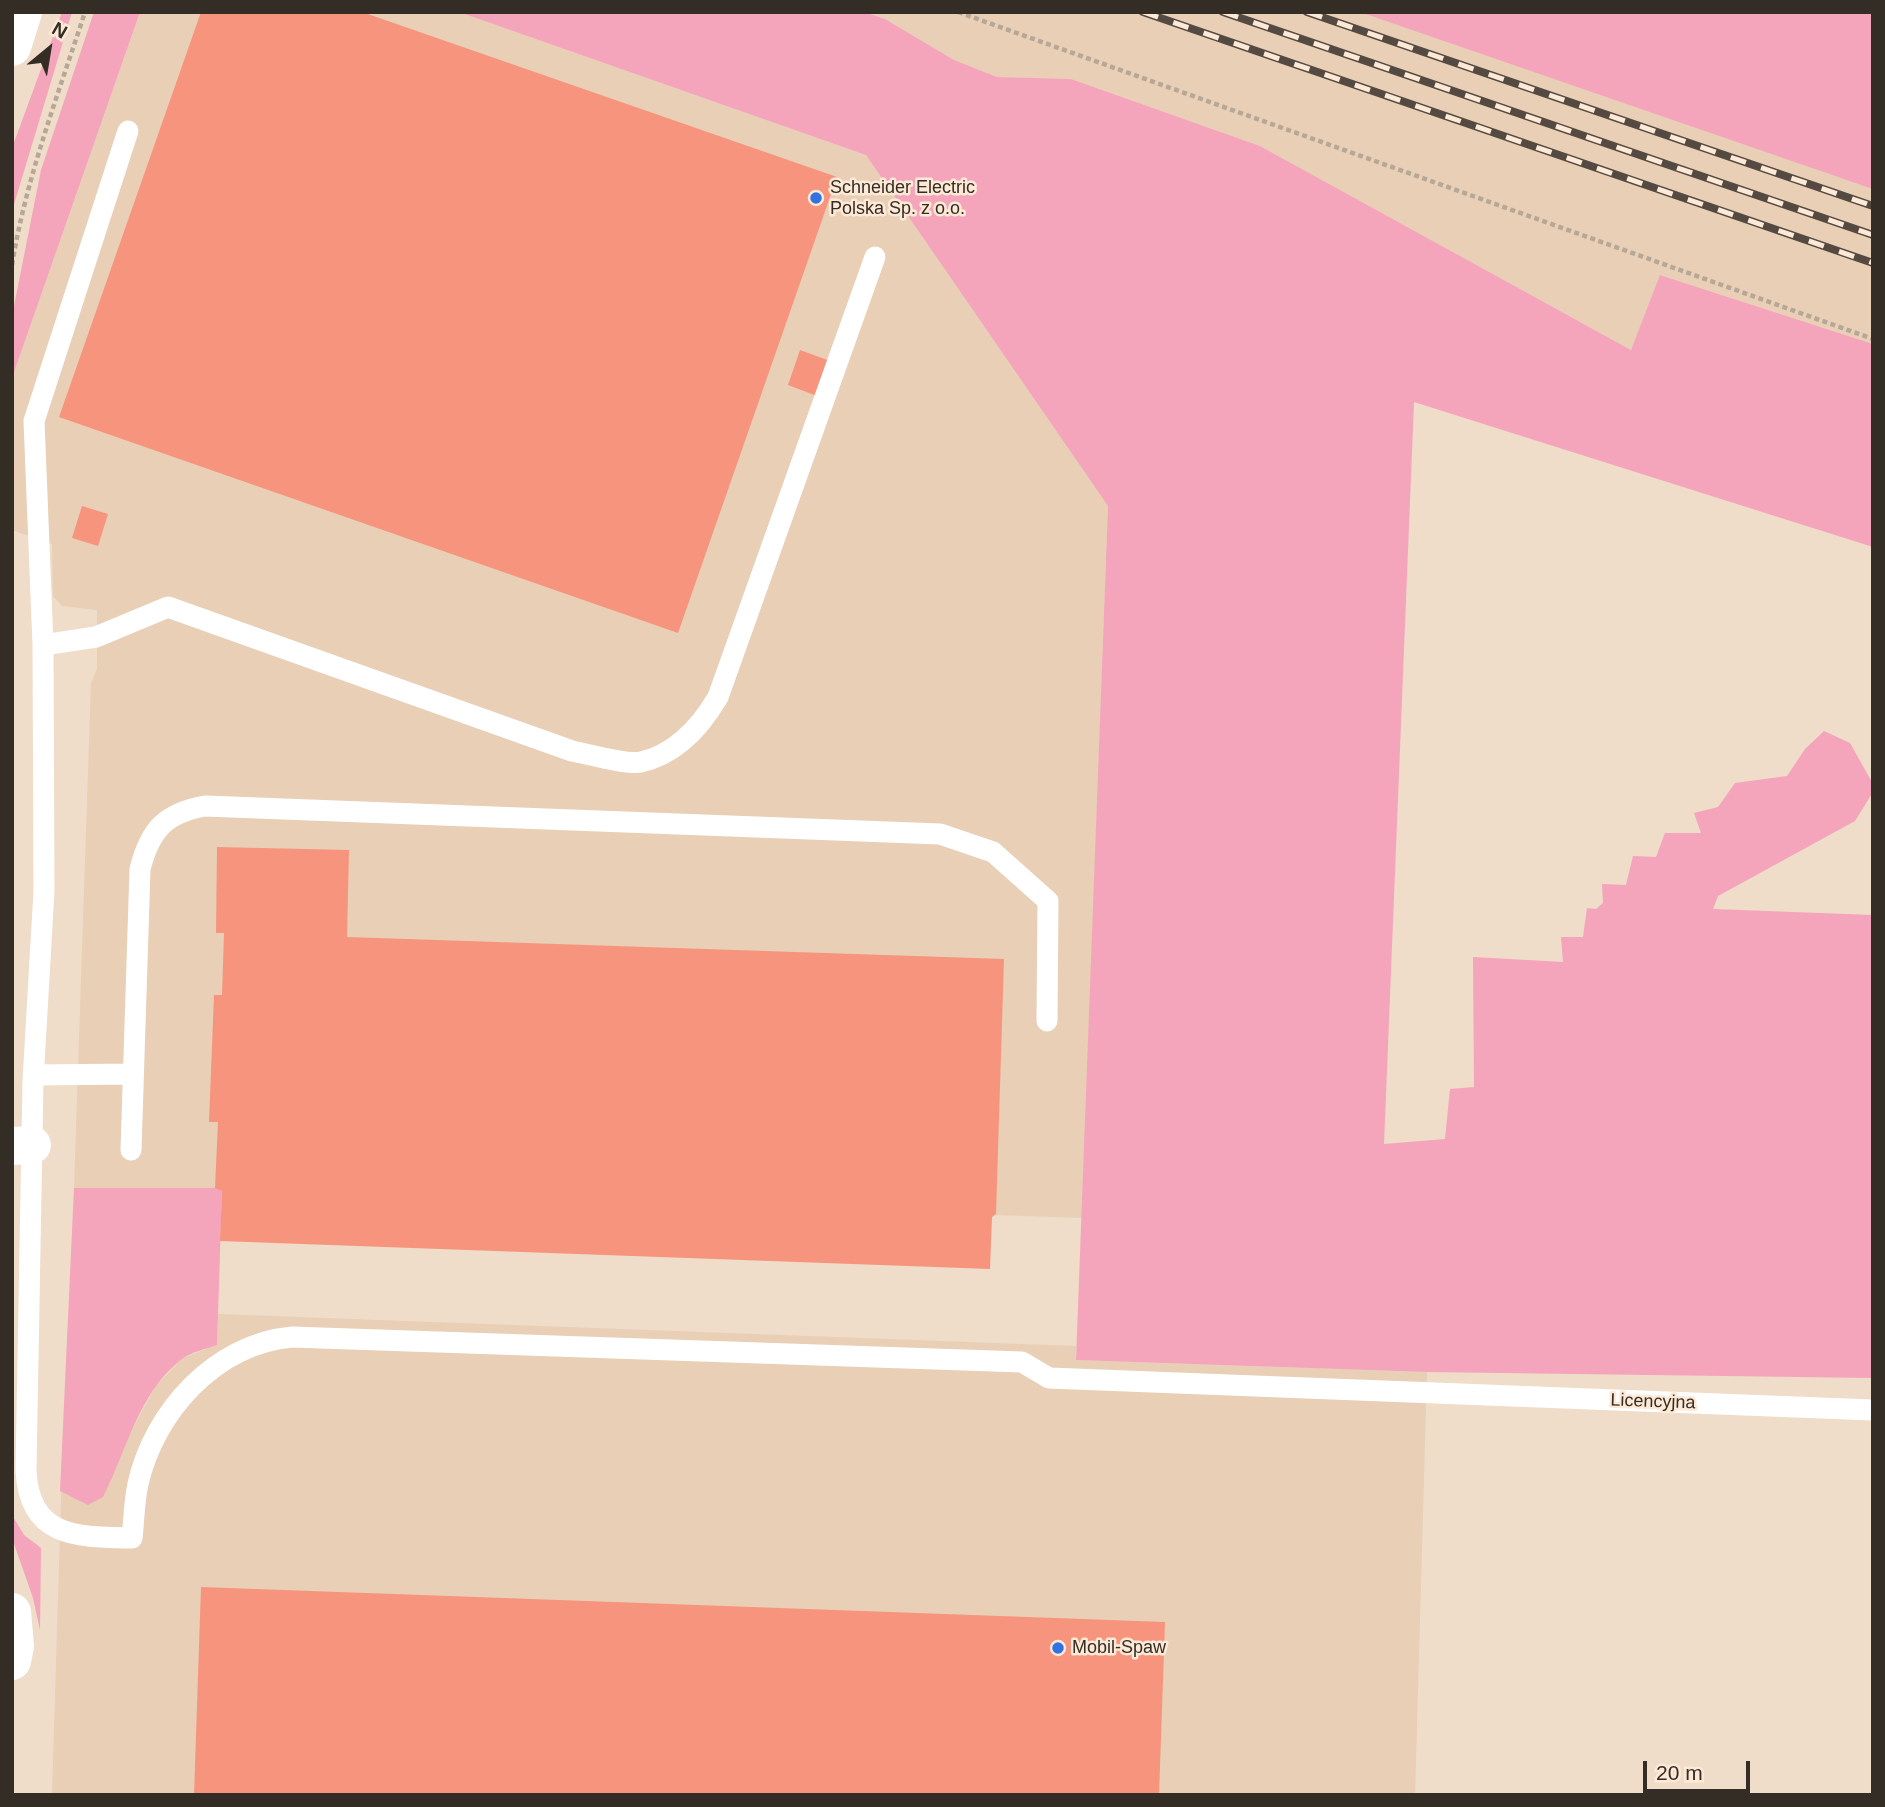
<!DOCTYPE html>
<style>
body{margin:0}
#map{position:relative;width:1885px;height:1807px;overflow:hidden;background:#efdcc9;font-family:Helvetica,sans-serif}
canvas{display:block}
.frame{position:absolute;inset:0;border:14px solid #342d25;pointer-events:none}
.north{position:absolute;left:14px;top:14px;width:70px;height:70px;-webkit-text-stroke:5px #fde9d6;paint-order:stroke;rotate:30deg;font-size:19px;font-weight:700;line-height:28px;text-align:center;color:#342d25}
.north::after{content:'';display:block;margin:auto;width:24px;height:32px;background:#342d25;clip-path:polygon(50% 0,100% 100%,50% 72%,0 100%)}
.scale{position:absolute;left:1643px;top:1761px;width:107px;height:32px;box-sizing:border-box;border:4px solid #342d25;border-top:0;padding-left:9px;font-size:21px;line-height:24px;white-space:nowrap;color:#342d25;-webkit-text-stroke:5px #fde9d6;paint-order:stroke}
</style>
<div id="map">
<canvas width="1885" height="1807"></canvas>
<div class="frame"></div>
<div class="north">N</div>
<div class="scale">20 m</div>
</div>
<script>
const context = document.querySelector('canvas').getContext('2d');
context.lineJoin = 'round';
function fillPath(path, color) { context.fillStyle = color; context.fill(path, 'evenodd'); }
function strokePath(path, color, width, dash) { context.strokeStyle = color; context.lineWidth = width; context.lineCap = dash ? 'butt' : 'round'; context.setLineDash(dash || []); context.stroke(path); }
function write(font, color, halo, rows, align = 'center') {
  context.font = font + ' Helvetica,sans-serif'; context.lineWidth = 5; context.setLineDash([]); context.textBaseline = 'middle'; context.strokeStyle = halo; context.fillStyle = color; for (const [text, x, y, turn = 0] of rows) {
    context.save(); context.translate(x, y); context.rotate((+turn || 0) * Math.PI / 180); context.textAlign = isNaN(turn) ? turn : align; if (halo) context.strokeText(text, 0, 0); context.fillText(text, 0, 0); context.restore();
  }
}
const built = new Path2D(`
 M 140,12 L 459,12 L 866,155 L 1108,506 L 1082,1218 L 215,1188 L 74,1188 L 91,683 L 97,669 L 97,610 L 62,606 L 53,596 L 52,544 L 12,530 L 12,378 Z
 M 864,12 L 1873,12 L 1873,344 L 1661,275 L 1631,350 L 1260,146 L 1071,79 L 997,77 L 954,60 L 885,19 Z
 M 218,1314 L 1076,1346 L 1076,1360 L 1427,1372 L 1415,1795 L 52,1795 L 63,1436 L 128,1437 L 155,1387 L 183,1358 L 217,1345 Z`);
const green = new Path2D(`
 M 62,12 L 72,12 L 12,211 L 12,148 Z
 M 94,12 L 140,12 L 12,378 L 12,316 L 41,170 Z
 M 459,12 L 864,12 L 885,19 L 954,60 L 997,77 L 1071,79 L 1260,146 L 1631,350 L 1660,275 L 1873,344 L 1873,547 L 1414,402 L 1384,1144 L 1445,1139 L 1450,1089 L 1474,1087 L 1473,957 L 1563,962 L 1561,937 L 1583,937 L 1587,908 L 1596,909 L 1603,903 L 1602,884 L 1626,885 L 1633,856 L 1656,857 L 1665,833 L 1701,833 L 1694,813 L 1718,807 L 1735,783 L 1787,776 L 1805,749 L 1824,731 L 1850,743 L 1873,784 L 1873,792 L 1855,821 L 1718,896 L 1713,909 L 1873,915 L 1873,1378 L 1427,1372 L 1076,1360 L 1108,506 L 866,155 Z
 M 1360,12 L 1873,12 L 1873,189 Z
 M 74,1188 L 220,1188 L 222,1191 L 217,1345 C 206,1349 191,1352 182,1359 C 138,1393 127,1450 103,1497 L 88,1505 L 60,1491 Z
 M 12,1515 L 24,1535 L 41,1548 L 40,1630 L 33,1598 L 12,1538 Z`);
const building = new Path2D(`
 M 201,12 L 362,12 L 837,177 L 678,633 L 59,417 Z
 M 800,350 L 830,361 L 817,396 L 788,385 Z
 M 82,506 L 108,514 L 98,546 L 72,538 Z
 M 217,847 L 349,850 L 347,937 L 1004,959 L 996,1214 L 992,1217 L 990,1269 L 220,1241 L 222,1191 L 215,1188 L 218,1122 L 209,1122 L 214,995 L 222,995 L 224,933 L 216,933 Z
 M 201,1587 L 1165,1622 L 1159,1795 L 194,1795 Z`);
const path = new Path2D(`
 M 958,12 L 1873,339
 M 12,265 C 26,178 58,95 85,12`);
const service = new Path2D(`
 M 128,131 L 34,421 L 43,645 L 44,891 L 33,1081 L 26,1470 C 29,1538 77,1537 132,1538 C 134,1521 134,1502 138,1484 C 154,1412 215,1344 292,1337 L 1022,1362 L 1049,1378 L 1873,1410
 M 43,645 L 96,637 L 168,607 L 572,751 C 588,754 627,765 641,762 C 676,754 701,726 718,697 L 875,257
 M 34,1075 L 133,1074
 M 131,1150 L 140,869 C 150,830 165,813 205,806 L 940,834 L 993,852 L 1048,901 L 1047,1021`);
const minor = new Path2D(`
 M 12,1146 L 32,1145`);
const tertiary = new Path2D(`
 M 12,47 L 23,12
 M 12,1612 L 15,1646 L 12,1661`);
const rail = new Path2D(`
 M 1143,12 L 1873,263
 M 1223,12 L 1873,235
 M 1307,12 L 1873,206`);
const markers = [
 [816,198,7,"#3373e1"],
 [1058,1648,7,"#3373e1"]
];
const poiNames = [
 ["Schneider Electric",830,188],
 ["Polska Sp. z o.o.",830,209],
 ["Mobil-Spaw",1072,1648]
];
const streetNames = [
 ["Licencyjna",1653,1402,2]
];
fillPath(built, '#e8cfb6');
fillPath(green, '#f4a4bb');
fillPath(building, '#f7947d');
strokePath(path, '#b6a797', 4.5, [5, 3.5]);
strokePath(service, '#fff', 21);
strokePath(minor, '#fff', 38);
strokePath(tertiary, '#fff', 38);
strokePath(rail, '#544a41', 8);
strokePath(rail, '#fde9d6', 5, [16]);
for (const [x, y, r, color] of markers) { const dot = new Path2D(); dot.arc(x, y, r, 0, 2 * Math.PI); context.fillStyle = color; context.fill(dot); strokePath(dot, '#fde9d6', 2.5); }
write('18px', '#342d25', '#fde9d6', poiNames, 'left');
write('18px', '#342d25', '#fde9d6', streetNames);
</script>
